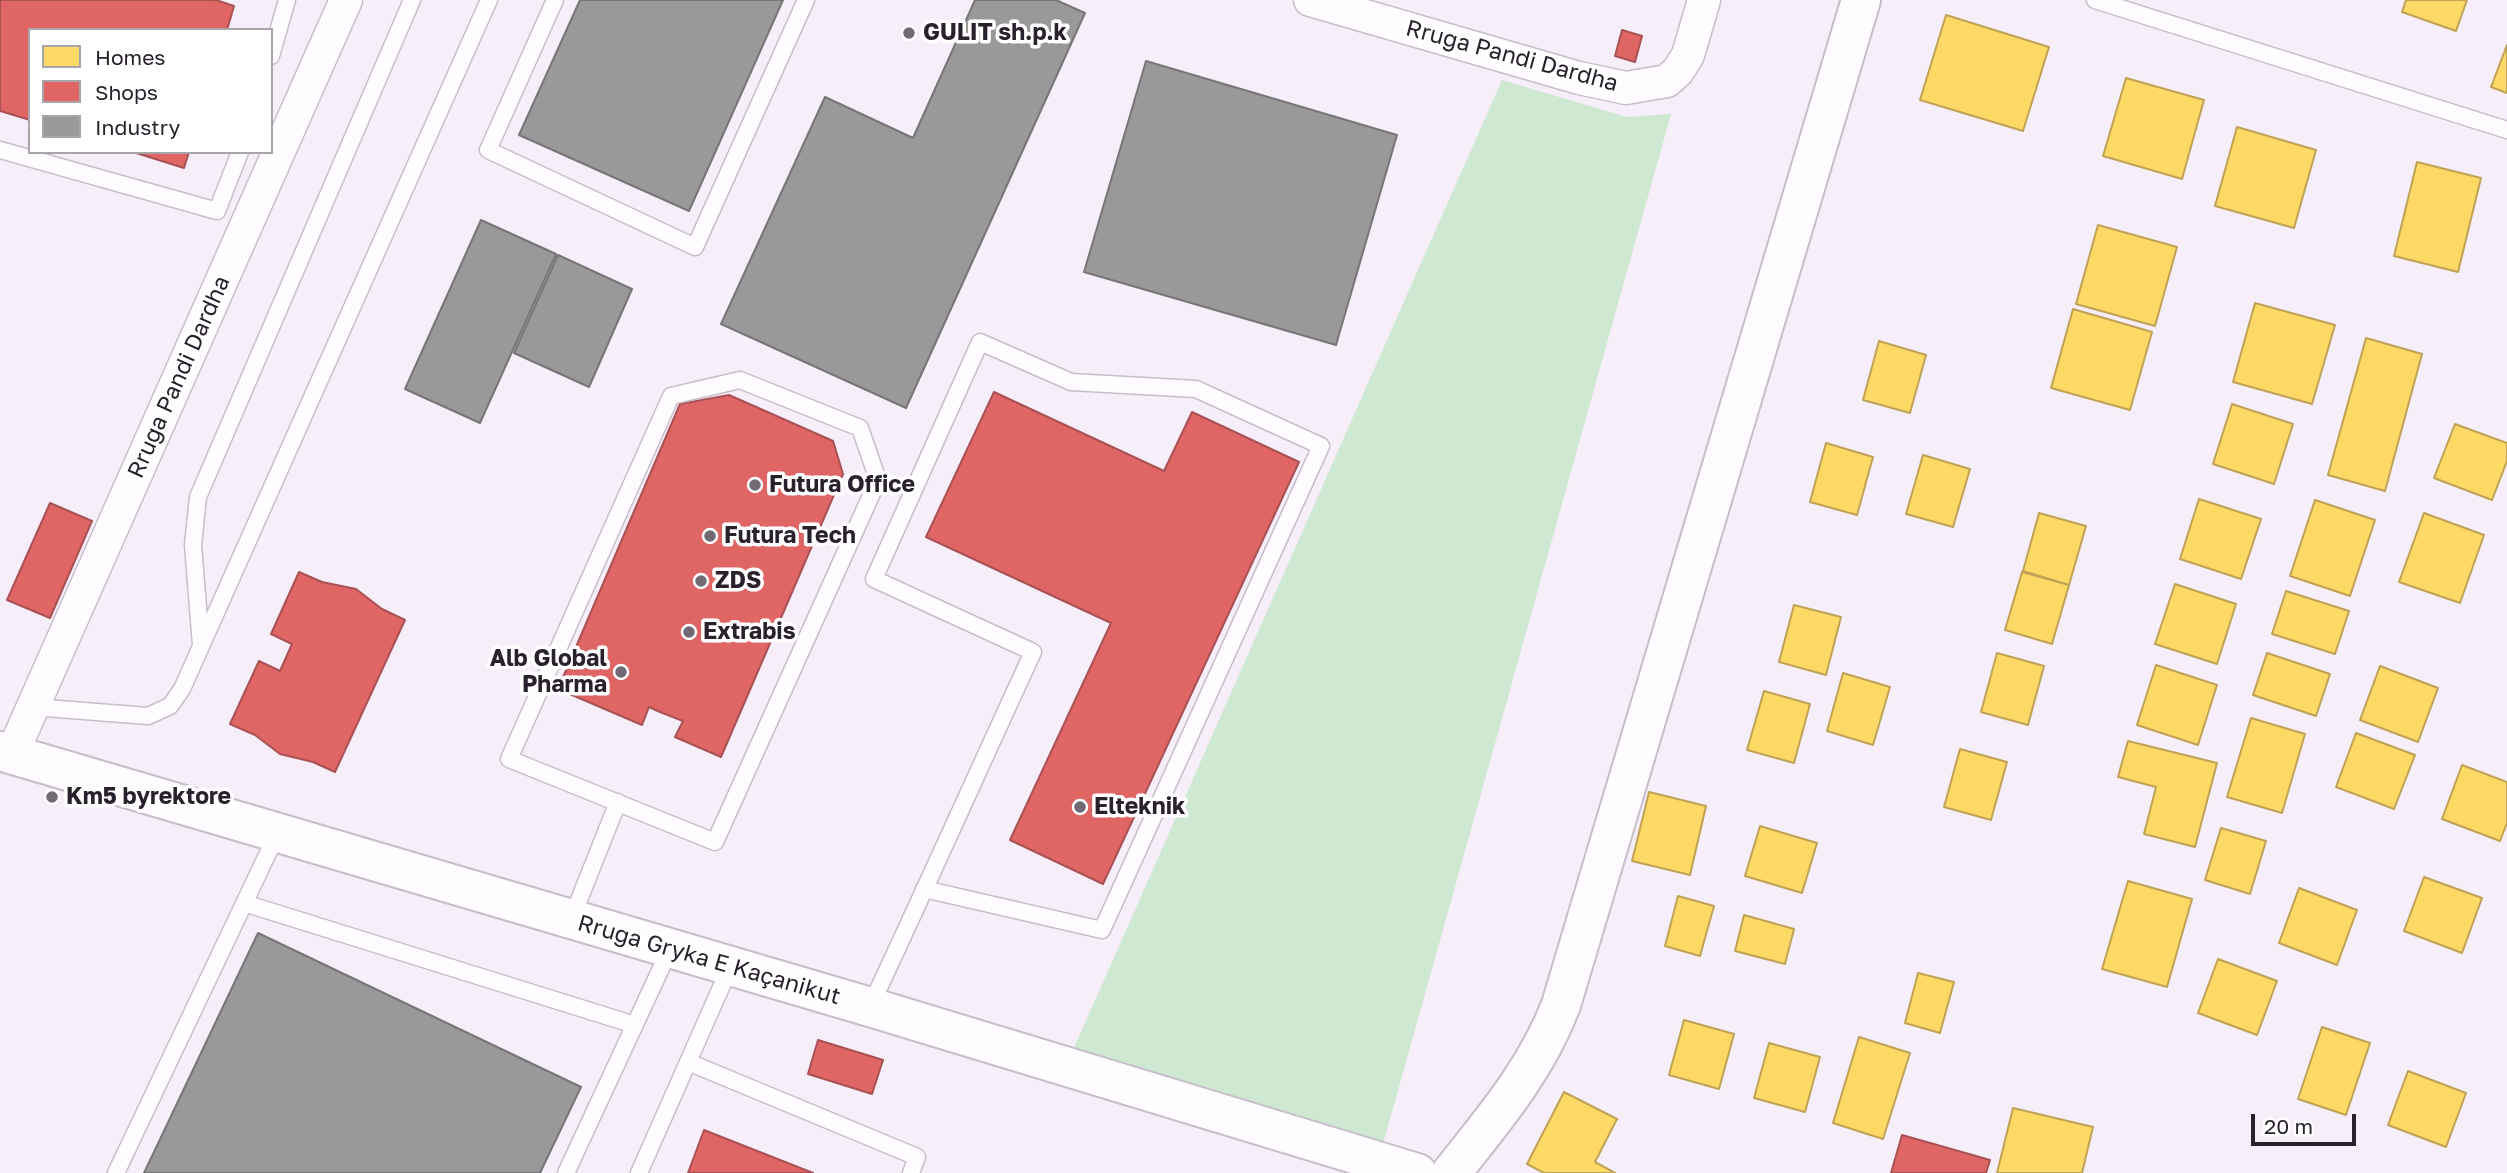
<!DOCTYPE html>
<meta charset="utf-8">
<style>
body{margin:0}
#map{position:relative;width:2507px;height:1173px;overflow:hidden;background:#f6eef9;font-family:"Golos Text",sans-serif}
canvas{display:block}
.legend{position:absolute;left:28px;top:28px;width:245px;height:126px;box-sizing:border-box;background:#fff;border:2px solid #a9a6ab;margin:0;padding:9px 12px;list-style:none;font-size:21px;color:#29212c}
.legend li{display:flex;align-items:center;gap:14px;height:35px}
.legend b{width:35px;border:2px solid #a9a6ab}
.scale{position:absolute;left:2251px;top:1114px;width:105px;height:32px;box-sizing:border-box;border:4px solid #29212c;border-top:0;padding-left:9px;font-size:21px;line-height:24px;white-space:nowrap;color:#29212c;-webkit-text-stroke:5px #fff;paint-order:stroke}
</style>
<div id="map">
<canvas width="2507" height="1173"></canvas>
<ul class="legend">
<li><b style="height:19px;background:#ffd966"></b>Homes</li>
<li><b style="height:19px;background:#e06666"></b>Shops</li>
<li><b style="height:19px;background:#999"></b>Industry</li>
</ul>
<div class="scale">20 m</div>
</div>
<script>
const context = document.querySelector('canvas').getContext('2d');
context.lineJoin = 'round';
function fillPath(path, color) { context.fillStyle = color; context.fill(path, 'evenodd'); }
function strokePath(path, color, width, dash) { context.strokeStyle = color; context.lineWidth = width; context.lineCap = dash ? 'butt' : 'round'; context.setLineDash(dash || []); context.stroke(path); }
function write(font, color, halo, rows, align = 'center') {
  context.font = font + ' "Golos Text",sans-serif'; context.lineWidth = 7; context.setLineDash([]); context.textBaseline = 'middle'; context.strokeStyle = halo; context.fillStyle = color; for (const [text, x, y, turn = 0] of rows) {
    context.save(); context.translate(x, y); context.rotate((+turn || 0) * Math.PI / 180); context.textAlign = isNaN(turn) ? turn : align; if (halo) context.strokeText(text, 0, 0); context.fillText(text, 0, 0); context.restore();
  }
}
const green = new Path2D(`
 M 1502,80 L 1627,117 L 1671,114 L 1378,1162 L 1066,1066 Z`);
const homes = new Path2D(`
 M 2406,0 L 2467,0 L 2456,31 L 2402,12 Z
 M 1946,15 L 2049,47 L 2023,131 L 1920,100 Z
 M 2507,45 L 2507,93 L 2491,87 Z
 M 2126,78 L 2204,100 L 2182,179 L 2103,156 Z
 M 2237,127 L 2316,150 L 2294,228 L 2215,206 Z
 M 2417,162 L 2481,178 L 2458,272 L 2394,256 Z
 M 2098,225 L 2177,247 L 2155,326 L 2076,304 Z
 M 2255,303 L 2335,325 L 2312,404 L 2233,382 Z
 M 2073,309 L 2152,332 L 2130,410 L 2051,388 Z
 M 2366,338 L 2422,354 L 2385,491 L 2328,475 Z
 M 1879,341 L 1926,355 L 1910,413 L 1863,400 Z
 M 2232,404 L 2293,424 L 2274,484 L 2213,464 Z
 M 2455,424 L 2507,443 L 2507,461 L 2492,500 L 2434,478 Z
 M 1826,443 L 1873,457 L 1857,515 L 1810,502 Z
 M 1923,455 L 1970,469 L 1953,527 L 1906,514 Z
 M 2199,499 L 2261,519 L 2241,579 L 2180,559 Z
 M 2315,500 L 2375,520 L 2350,596 L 2290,576 Z
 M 2039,513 L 2086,526 L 2069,585 L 2023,571 Z
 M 2424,513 L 2484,535 L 2460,603 L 2399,582 Z
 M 2022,572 L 2069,585 L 2052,644 L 2005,630 Z
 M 2175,584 L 2236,604 L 2217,664 L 2155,644 Z
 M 2286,591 L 2349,611 L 2335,654 L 2272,634 Z
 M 1794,605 L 1841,617 L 1826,675 L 1779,662 Z
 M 1997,653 L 2044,666 L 2028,725 L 1981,712 Z
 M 2267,653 L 2330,674 L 2316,716 L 2253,695 Z
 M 2156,665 L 2217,685 L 2198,745 L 2137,725 Z
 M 2380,666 L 2438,688 L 2418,742 L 2360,720 Z
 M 1843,673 L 1890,687 L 1873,745 L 1827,731 Z
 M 1764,691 L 1810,704 L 1794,763 L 1747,750 Z
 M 2251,718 L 2305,734 L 2282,813 L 2227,797 Z
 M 2356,733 L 2415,755 L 2394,809 L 2336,787 Z
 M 2128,741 L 2217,763 L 2195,847 L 2144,834 L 2156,787 L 2118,777 Z
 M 1960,749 L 2007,762 L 1991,820 L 1944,807 Z
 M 2462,765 L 2507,782 L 2507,823 L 2500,841 L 2442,819 Z
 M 1649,792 L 1706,806 L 1690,875 L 1632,861 Z
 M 1760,826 L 1817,843 L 1802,893 L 1745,876 Z
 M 2221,828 L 2266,841 L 2250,894 L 2205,880 Z
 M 2424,877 L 2482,898 L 2462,953 L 2404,931 Z
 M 2128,881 L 2192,899 L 2167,987 L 2102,969 Z
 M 2299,888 L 2357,910 L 2337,965 L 2279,943 Z
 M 1678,896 L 1714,906 L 1700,956 L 1665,946 Z
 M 1744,915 L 1794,929 L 1785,964 L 1735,951 Z
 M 2218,959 L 2277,981 L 2257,1035 L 2198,1013 Z
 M 1918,973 L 1954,982 L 1940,1033 L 1905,1023 Z
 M 1684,1020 L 1734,1034 L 1719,1089 L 1669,1075 Z
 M 2322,1027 L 2370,1043 L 2346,1115 L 2298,1099 Z
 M 1859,1037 L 1910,1053 L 1883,1139 L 1833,1123 Z
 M 1769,1043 L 1820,1057 L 1805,1112 L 1754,1098 Z
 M 2408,1071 L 2466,1093 L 2446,1147 L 2388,1125 Z
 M 1564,1092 L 1617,1119 L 1595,1162 L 1615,1173 L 1544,1173 L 1527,1164 Z
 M 2013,1108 L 2093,1127 L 2082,1173 L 1997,1173 Z`);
const shops = new Path2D(`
 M 0,0 L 216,0 L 234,6 L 227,30 L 30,30 L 30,120 L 0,111 Z
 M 1622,30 L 1642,36 L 1635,62 L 1615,56 Z
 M 133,152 L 189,152 L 184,168 Z
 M 994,392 L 1164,471 L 1192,412 L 1299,462 L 1103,884 L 1010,840 L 1111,623 L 926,537 Z
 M 729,395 L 833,441 L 843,474 L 721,757 L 675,737 L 683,721 L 660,712 L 649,707 L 642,725 L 558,689 L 680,404 Z
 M 50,503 L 92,521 L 50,618 L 7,600 Z
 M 299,572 L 322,582 L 356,589 L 382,609 L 405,620 L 335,772 L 313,762 L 280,754 L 255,735 L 230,724 L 259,661 L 280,671 L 292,644 L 271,634 Z
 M 818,1040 L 883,1060 L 872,1094 L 808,1074 Z
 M 704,1130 L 813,1173 L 688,1173 Z
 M 1902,1135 L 1990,1160 L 1986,1173 L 1891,1173 Z`);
const industry = new Path2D(`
 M 580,0 L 783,0 L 689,211 L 519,135 Z
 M 975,0 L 1056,0 L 1085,13 L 906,408 L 721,324 L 825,97 L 913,138 Z
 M 1146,61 L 1397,135 L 1336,345 L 1084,272 Z
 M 481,220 L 556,254 L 480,423 L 405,389 Z
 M 558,255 L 632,289 L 589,387 L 514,353 Z
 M 258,933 L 581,1087 L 540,1173 L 144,1173 Z`);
const service = new Path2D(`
 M 555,0 L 488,150 L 695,247 L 806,0
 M 2095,0 L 2507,130
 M 271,56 L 287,0
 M 0,150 L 217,211 L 240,152
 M 740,380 L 860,428 L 878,480 L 715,842 L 509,759 L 671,396 Z
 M 201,645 L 193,545 L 198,497 L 412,0
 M 33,707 L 148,716 L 170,706 L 182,689 L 489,0
 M 244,903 L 635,1025
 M 571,920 L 618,802
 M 870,1007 C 925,890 978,771 1033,652 L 874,579 L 980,342 L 1071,382 L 1196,389 L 1321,446 L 1102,930 L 924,889
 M 688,1062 L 917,1157 L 911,1173
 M 116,1173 L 278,832
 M 566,1173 L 670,949
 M 639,1173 L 730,967`);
const minor = new Path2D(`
 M 1310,0 L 1579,78 L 1626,88 L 1667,81 L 1678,71 L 1688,55 L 1704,0
 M 12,754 L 346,0`);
const tertiary = new Path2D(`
 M 0,751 L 870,1007 L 1417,1173
 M 1451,1173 C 1494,1119 1536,1070 1561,1005 L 1861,0`);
const markers = [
 [909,33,7,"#716974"],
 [755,485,7,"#716974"],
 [710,536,7,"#716974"],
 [701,581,7,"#716974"],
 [689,632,7,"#716974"],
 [621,672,7,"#716974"],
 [52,797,7,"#716974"],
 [1080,807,7,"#716974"]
];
const poiNames = [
 ["GULIT sh.p.k",923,33],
 ["Futura Office",769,485],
 ["Futura Tech",724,536],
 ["ZDS",715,581],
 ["Extrabis",703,632],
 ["Alb Global",607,659,"right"],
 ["Pharma",607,685,"right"],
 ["Km5 byrektore",66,797],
 ["Elteknik",1094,807]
];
const streetNames = [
 ["Rruga Pandi Dardha",1512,56,15],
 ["Rruga Pandi Dardha",179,377,-66],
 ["Rruga Gryka E Kaçanikut",709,960,16]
];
fillPath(green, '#cee8d1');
fillPath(homes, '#ffd966');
strokePath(homes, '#bfa255', 2);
fillPath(shops, '#e06666');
strokePath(shops, '#a95155', 2);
fillPath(industry, '#999');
strokePath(industry, '#777578', 2);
strokePath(service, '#c6bec9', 19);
strokePath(minor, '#c6bec9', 35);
strokePath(tertiary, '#c6bec9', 42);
strokePath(service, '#fefcfe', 16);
strokePath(minor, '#fefcfe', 32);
strokePath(tertiary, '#fefcfe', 38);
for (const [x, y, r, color] of markers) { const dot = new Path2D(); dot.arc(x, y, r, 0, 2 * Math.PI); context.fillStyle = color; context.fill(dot); strokePath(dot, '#fff', 2.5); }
write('bold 23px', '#29212c', '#fff', poiNames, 'left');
write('23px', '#29212c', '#fff', streetNames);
</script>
